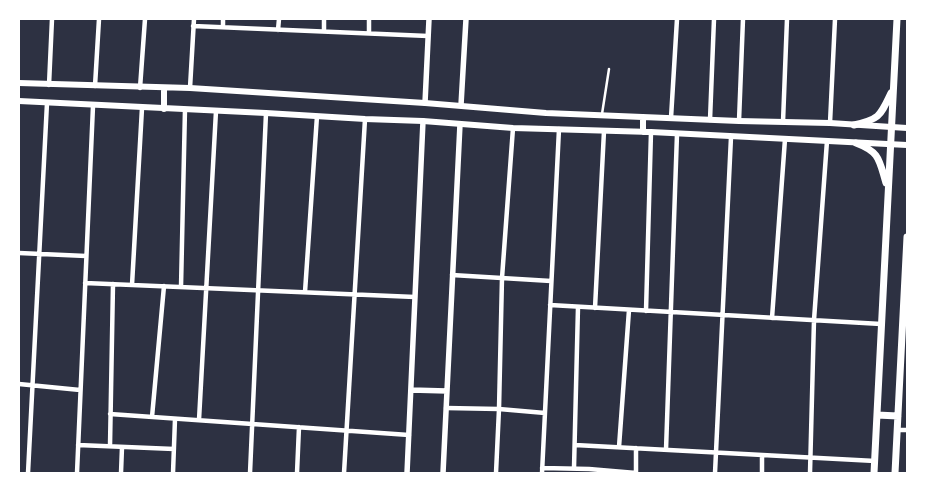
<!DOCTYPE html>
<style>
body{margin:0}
#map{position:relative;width:926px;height:492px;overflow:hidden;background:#2d3142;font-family:"PT Sans",sans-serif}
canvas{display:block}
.frame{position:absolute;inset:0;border:20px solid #fff;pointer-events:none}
</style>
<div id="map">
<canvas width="926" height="492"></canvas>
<div class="frame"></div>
</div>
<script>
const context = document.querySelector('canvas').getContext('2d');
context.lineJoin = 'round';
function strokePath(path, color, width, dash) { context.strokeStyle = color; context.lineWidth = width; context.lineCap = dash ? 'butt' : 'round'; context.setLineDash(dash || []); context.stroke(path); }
const service = new Path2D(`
 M 602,114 L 609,69`);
const minor = new Path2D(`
 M 193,26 L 428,36
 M 223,27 L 223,19
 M 278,30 L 279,19
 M 324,31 L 324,19
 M 369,33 L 369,19
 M 49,85 L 52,19
 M 95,86 L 99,19
 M 140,88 L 145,19
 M 190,88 L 194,19
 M 671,118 L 677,19
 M 710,120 L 714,19
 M 739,121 L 743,19
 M 783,122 L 787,19
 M 830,123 L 835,19
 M 19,253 L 86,256
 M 452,275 L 551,281
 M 85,283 L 415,297
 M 132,285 L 142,108
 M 181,287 L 185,109
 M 305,292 L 317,116
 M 550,305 L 881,324
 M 595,308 L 604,131
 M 646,311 L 651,132
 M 772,318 L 785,139
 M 19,384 L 80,390
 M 446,408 L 499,409 L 545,413
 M 110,414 L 409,435
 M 152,417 L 164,286
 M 199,420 L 216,111
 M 898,430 L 907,430
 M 78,445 L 174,449
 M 575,445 L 875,461
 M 110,446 L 113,284
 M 619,447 L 629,310
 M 666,450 L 677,134
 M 542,468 L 589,469 L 636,473
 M 574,468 L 578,307
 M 28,473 L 47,103
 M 77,473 L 93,106
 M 121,473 L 122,447
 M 173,473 L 175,419
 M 250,473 L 266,113
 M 297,473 L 299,427
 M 344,473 L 365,119
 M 496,473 L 499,409 L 502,278 L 513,128
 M 542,473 L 559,129
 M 636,473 L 636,448
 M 715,473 L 731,137
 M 762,473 L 762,455
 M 810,473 L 814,320 L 827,141`);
const tertiary = new Path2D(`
 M 425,103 L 429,19
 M 461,105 L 466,19
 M 411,390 L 447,391
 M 407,473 L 423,121
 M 443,473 L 460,124`);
const secondary = new Path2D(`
 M 19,83 L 190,88 L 425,103 L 546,113 L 739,121 L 830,123 L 907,128
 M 19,101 L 266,113 L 365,119 L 423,121 L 513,128 L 651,132 L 907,145
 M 164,109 L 164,88
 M 643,132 L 643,117`);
const primary = new Path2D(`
 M 854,125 C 880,119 880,116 891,93
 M 856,143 C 880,152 879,160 886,183
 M 877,415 L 898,416
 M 874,473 L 897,19
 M 895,473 L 907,237`);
strokePath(service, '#fff', 2.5);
strokePath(minor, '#fff', 4.5);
strokePath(tertiary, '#fff', 5.5);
strokePath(secondary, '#fff', 6);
strokePath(primary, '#fff', 7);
</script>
